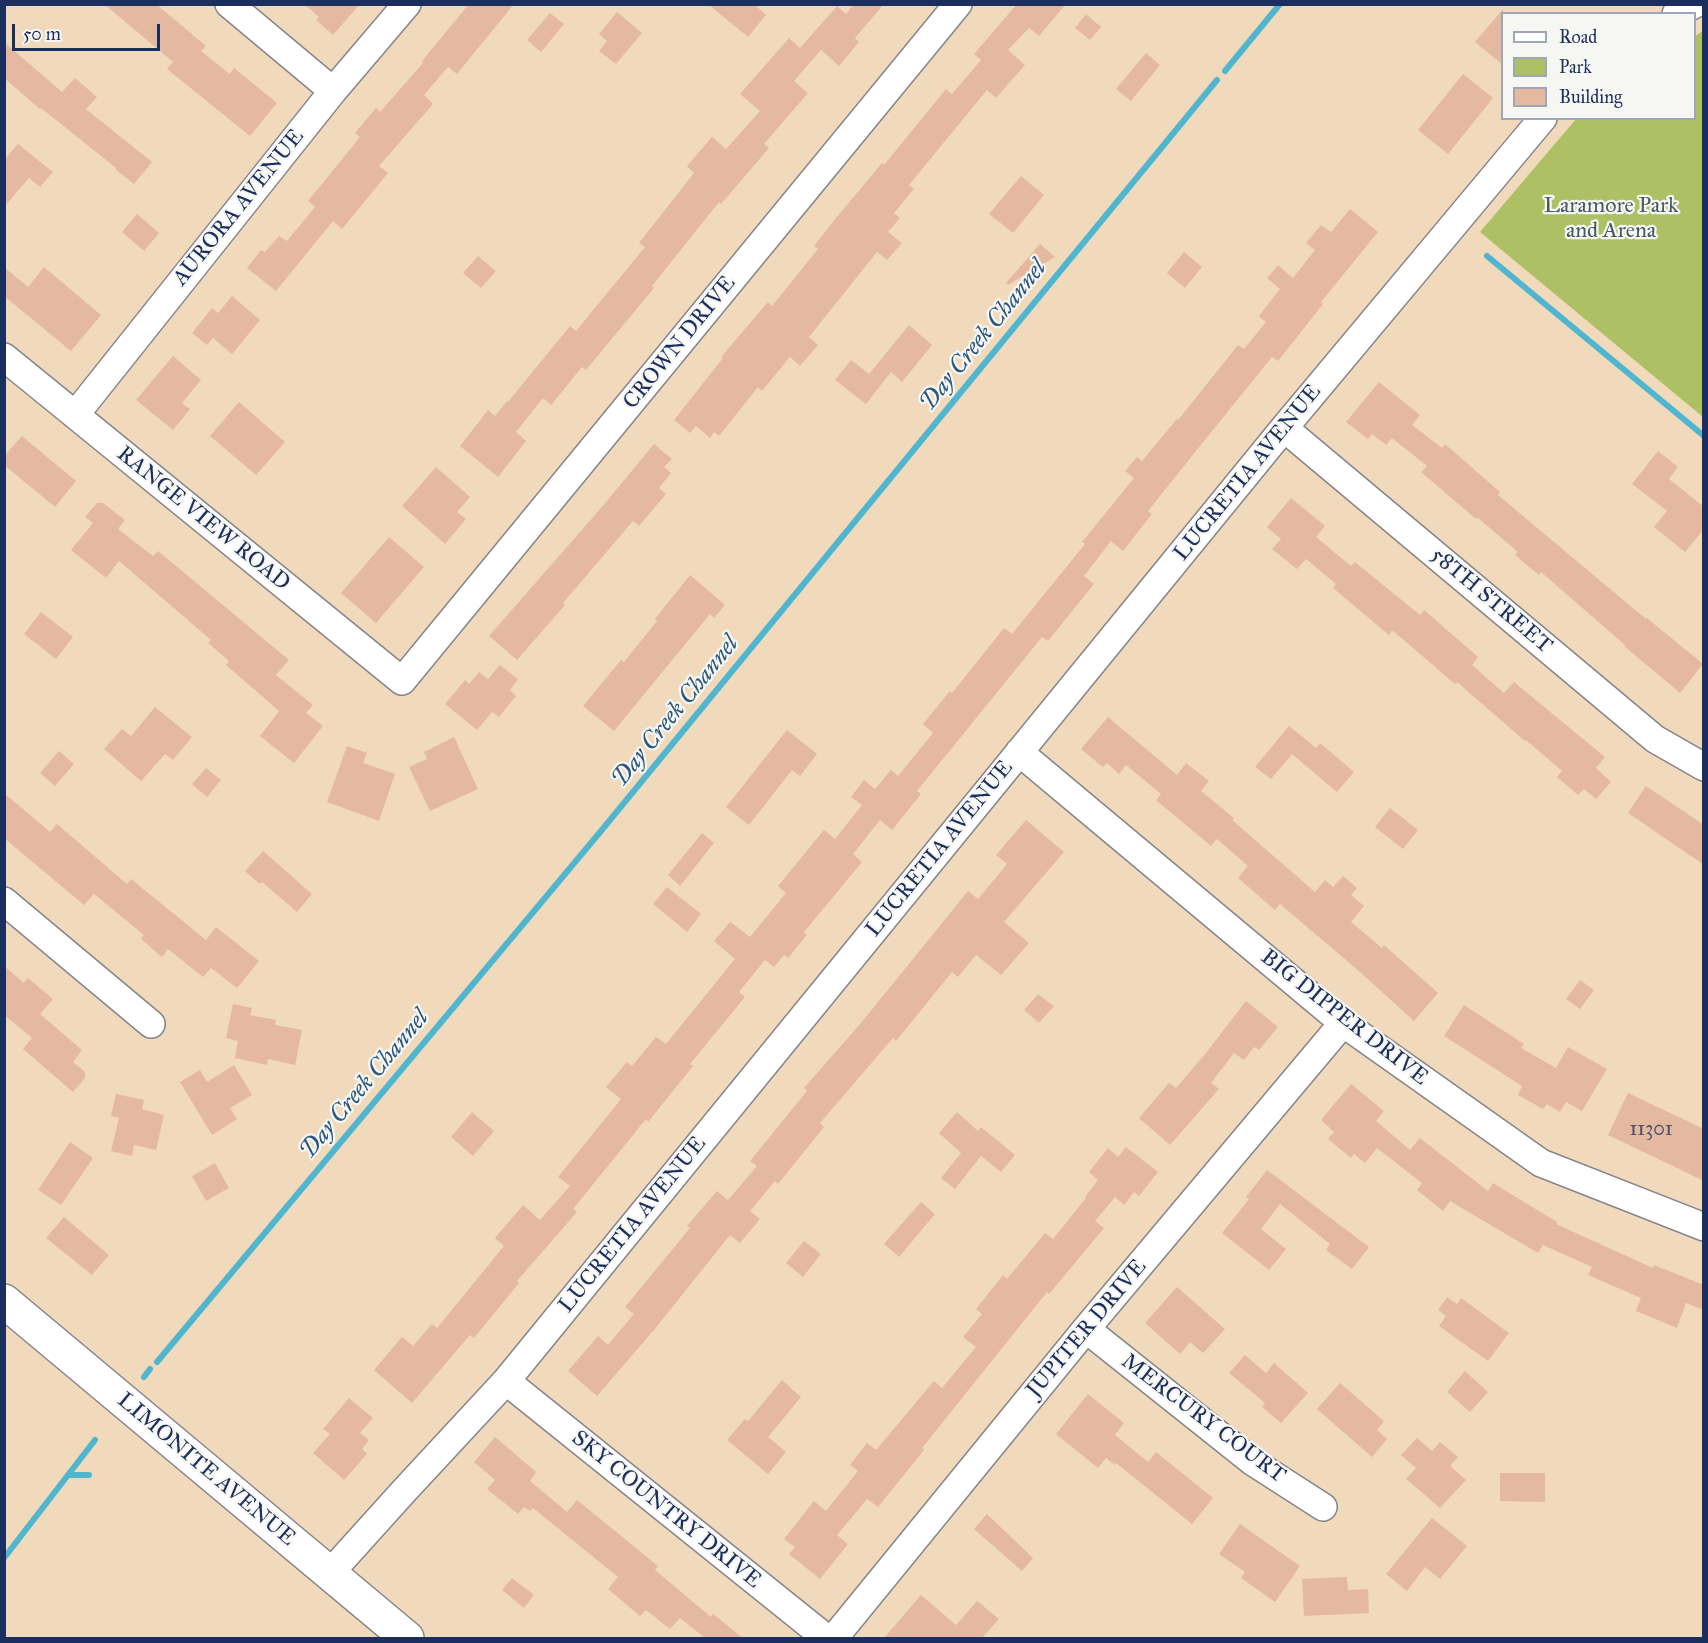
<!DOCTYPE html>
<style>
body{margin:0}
#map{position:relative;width:1708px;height:1643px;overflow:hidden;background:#f1dabb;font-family:"IM FELL Great Primer",serif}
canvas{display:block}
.frame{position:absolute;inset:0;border:6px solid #1b2f5e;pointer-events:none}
.legend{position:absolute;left:1501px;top:12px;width:195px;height:108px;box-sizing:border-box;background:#f6f6f2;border:2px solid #9ea6b7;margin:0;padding:8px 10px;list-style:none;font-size:18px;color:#1b2f5e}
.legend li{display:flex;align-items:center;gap:12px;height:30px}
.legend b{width:30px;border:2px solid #9ea6b7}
.scale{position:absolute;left:12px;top:24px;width:148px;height:27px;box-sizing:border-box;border:3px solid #1b2f5e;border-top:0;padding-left:8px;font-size:18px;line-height:21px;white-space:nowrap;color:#1b2f5e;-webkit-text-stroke:4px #f6f6f2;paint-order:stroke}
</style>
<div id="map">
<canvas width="1708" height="1643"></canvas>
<div class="frame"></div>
<ul class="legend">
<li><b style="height:8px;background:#fff"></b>Road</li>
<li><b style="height:16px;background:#adc064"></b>Park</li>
<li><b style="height:16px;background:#e4b9a0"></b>Building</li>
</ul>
<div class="scale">50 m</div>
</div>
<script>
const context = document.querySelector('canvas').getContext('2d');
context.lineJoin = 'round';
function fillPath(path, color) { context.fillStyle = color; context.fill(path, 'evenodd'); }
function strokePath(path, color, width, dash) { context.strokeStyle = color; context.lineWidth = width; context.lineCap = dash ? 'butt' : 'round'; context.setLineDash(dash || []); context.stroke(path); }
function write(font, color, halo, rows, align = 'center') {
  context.font = font + ' "IM FELL Great Primer",serif'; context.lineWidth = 4.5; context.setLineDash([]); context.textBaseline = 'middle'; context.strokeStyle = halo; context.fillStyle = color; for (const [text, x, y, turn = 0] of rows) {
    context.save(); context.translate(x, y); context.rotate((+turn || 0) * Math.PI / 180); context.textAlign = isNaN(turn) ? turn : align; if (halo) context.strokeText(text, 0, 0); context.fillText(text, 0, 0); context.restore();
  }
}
const green = new Path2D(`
 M 1703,31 L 1703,417 L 1480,232 L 1576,119 L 1694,118 L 1695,36 Z`);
const stream = new Path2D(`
 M 1225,71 L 1280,4
 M 1487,256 L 1704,436
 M 157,1362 L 601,831 L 1217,80
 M 144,1377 L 150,1369
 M 68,1475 L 89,1475
 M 4,1558 L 95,1440`);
const building = new Path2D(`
 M 104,4 L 156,4 L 206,46 L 201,51 L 230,74 L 234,68 L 277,103 L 250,136 L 167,69 L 173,62 Z
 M 304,4 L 360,4 L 333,35 L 316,20 L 319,17 Z
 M 469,4 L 514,4 L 457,74 L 448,67 L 424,95 L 433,104 L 379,166 L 388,173 L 342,229 L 333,221 L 276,291 L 247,268 L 261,250 L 265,252 L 279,236 L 287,241 L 315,207 L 308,201 L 360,137 L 355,133 L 376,108 L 380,112 L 423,63 L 422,61 Z
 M 708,4 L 754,4 L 766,15 L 748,37 Z
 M 854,4 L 884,4 L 855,38 L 859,42 L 839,66 L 821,50 L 794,81 L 808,93 L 764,144 L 769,148 L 721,204 L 719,202 L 652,286 L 654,288 L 586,370 L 582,367 L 551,405 L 543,398 L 516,432 L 526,441 L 498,477 L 460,446 L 488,410 L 495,416 L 507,401 L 508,402 L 570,326 L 576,331 L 645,247 L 639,243 L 694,173 L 687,166 L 712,137 L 726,149 L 760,111 L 740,94 L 789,38 L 800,48 L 837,6 L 846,14 Z
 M 1017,4 L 1066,4 L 1039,36 L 1029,28 L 1008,50 L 1025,65 L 996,98 L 987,90 L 909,185 L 914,189 L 894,213 L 900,218 L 888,232 L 902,243 L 887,260 L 877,252 L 809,337 L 818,345 L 800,366 L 790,357 L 762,391 L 758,387 L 719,436 L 714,432 L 710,438 L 696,426 L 690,433 L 674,420 L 723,358 L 721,357 L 768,302 L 772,306 L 818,249 L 814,246 L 836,218 L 882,163 L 884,165 L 946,89 L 952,94 L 981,60 L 974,54 Z
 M 1503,9 L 1503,65 L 1475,42 Z
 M 617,12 L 642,33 L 616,64 L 599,51 L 607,41 L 599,34 Z
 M 550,13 L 564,24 L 541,52 L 527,40 Z
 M 1086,14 L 1101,27 L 1090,40 L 1075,28 Z
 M 4,42 L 62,92 L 75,78 L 97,97 L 86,109 L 152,162 L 134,184 L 115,169 L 116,168 L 41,108 L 40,109 L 4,78 Z
 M 1146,53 L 1160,65 L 1131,101 L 1116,89 Z
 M 1463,74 L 1493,98 L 1448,154 L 1418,130 Z
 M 18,144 L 53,172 L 40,187 L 29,178 L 4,207 L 4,160 Z
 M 1021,176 L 1044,195 L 1013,233 L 989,214 Z
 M 1350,209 L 1378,232 L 1321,302 L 1323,304 L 1278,361 L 1272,357 L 1204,441 L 1148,511 L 1152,514 L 1123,551 L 1111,541 L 1084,576 L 1094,584 L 1048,641 L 1042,637 L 917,791 L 921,794 L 892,830 L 880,820 L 853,854 L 862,862 L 804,932 L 807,935 L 788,958 L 784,955 L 774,967 L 765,960 L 739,992 L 745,997 L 690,1064 L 693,1066 L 648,1122 L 646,1119 L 573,1209 L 577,1212 L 517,1281 L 519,1283 L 474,1338 L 470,1335 L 412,1403 L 374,1370 L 402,1337 L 413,1346 L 432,1324 L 437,1328 L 504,1246 L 495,1238 L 523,1205 L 540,1220 L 570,1186 L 558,1177 L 621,1099 L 606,1087 L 627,1062 L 632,1066 L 656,1037 L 666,1044 L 735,959 L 714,941 L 730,922 L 750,937 L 786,893 L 778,886 L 824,830 L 835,839 L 862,805 L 851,797 L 864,780 L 875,789 L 891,770 L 898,776 L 933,733 L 923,724 L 950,691 L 952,693 L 1004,628 L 1012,634 L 1085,544 L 1082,542 L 1134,478 L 1125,471 L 1137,457 L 1142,461 L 1177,419 L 1178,420 L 1238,345 L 1244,349 L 1266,322 L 1259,316 L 1280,289 L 1267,278 L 1278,265 L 1293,278 L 1315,250 L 1306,243 L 1321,225 L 1331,232 Z
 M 137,214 L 159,233 L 144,251 L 122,232 Z
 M 1040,244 L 1055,257 L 1008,285 L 1006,283 Z
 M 1184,252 L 1202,267 L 1185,288 L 1167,273 Z
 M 478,256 L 496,271 L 481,288 L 463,273 Z
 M 4,267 L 28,287 L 44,267 L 101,315 L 71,351 L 4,296 Z
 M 232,296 L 260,320 L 232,354 L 213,338 L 207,345 L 192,333 L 212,308 L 218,313 Z
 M 909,325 L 932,345 L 902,382 L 891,372 L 866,404 L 835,380 L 851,360 L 869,374 Z
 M 173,356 L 201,380 L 182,403 L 190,409 L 173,430 L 136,400 Z
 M 1379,382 L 1420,415 L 1412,425 L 1442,448 L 1445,444 L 1500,492 L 1498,495 L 1646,619 L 1647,618 L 1703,664 L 1680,693 L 1624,646 L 1625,645 L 1541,572 L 1539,575 L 1515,555 L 1518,552 L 1478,518 L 1476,519 L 1421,472 L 1427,466 L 1392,438 L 1386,445 L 1372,434 L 1368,439 L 1346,422 Z
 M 239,402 L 285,442 L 256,475 L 210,436 Z
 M 22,436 L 76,481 L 55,507 L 4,465 L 4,456 Z
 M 654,444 L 672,459 L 664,467 L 671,473 L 659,488 L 666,494 L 639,526 L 633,521 L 563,603 L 565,605 L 517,660 L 489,636 L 601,508 Z
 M 1658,451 L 1678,467 L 1669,479 L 1704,507 L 1704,529 L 1685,552 L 1654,527 L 1667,511 L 1632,484 Z
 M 436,467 L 470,497 L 457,512 L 466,519 L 445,544 L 402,506 Z
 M 1291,498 L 1325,526 L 1316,537 L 1351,566 L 1355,562 L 1420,615 L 1424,610 L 1478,657 L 1472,665 L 1504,693 L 1514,682 L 1605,757 L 1596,768 L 1611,782 L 1596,799 L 1584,789 L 1578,795 L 1557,777 L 1562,771 L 1526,740 L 1525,741 L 1457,682 L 1455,684 L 1392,630 L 1389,635 L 1333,588 L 1336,584 L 1306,559 L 1297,569 L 1272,549 L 1281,539 L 1267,527 Z
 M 97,503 L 103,503 L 125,520 L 118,529 L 153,556 L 158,551 L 289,660 L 276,675 L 313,705 L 306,713 L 323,726 L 294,763 L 260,736 L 279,711 L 226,665 L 229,661 L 208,643 L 211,640 L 119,561 L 106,578 L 71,550 L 93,523 L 85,517 Z
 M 389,537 L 424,567 L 376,623 L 341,593 Z
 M 690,575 L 725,605 L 714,618 L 710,614 L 614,731 L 583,706 L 621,660 L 624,662 L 657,621 L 655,619 Z
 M 41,612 L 73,637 L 56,659 L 24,634 Z
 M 500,665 L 518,679 L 510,690 L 516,696 L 499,717 L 492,712 L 477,730 L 445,704 L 465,680 L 469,684 L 479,672 L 488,679 Z
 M 155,707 L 192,737 L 173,760 L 165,754 L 141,781 L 104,749 L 122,729 L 131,736 Z
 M 1108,717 L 1177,775 L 1186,763 L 1209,781 L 1201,791 L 1234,818 L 1232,820 L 1315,892 L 1325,880 L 1333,887 L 1343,876 L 1357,888 L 1351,895 L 1364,906 L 1351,922 L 1382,948 L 1384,945 L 1438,993 L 1414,1021 L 1360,972 L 1280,904 L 1275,910 L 1238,878 L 1248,866 L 1217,839 L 1211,846 L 1156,800 L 1161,794 L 1126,765 L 1119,774 L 1107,763 L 1103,767 L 1081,749 Z
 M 1289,726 L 1316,748 L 1320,743 L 1354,772 L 1337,792 L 1292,754 L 1271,779 L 1255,767 Z
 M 787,730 L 817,754 L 800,776 L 792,770 L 749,825 L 726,807 Z
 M 454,737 L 478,789 L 430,811 L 409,767 L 427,759 L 424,752 Z
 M 347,746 L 367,753 L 363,763 L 395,774 L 379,821 L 327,802 Z
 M 59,751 L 74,764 L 55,786 L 40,773 Z
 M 206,768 L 221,780 L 207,797 L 192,784 Z
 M 1646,786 L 1704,825 L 1704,865 L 1628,813 Z
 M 4,793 L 50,832 L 57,824 L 127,884 L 131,879 L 206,940 L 216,927 L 259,961 L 237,988 L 211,968 L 203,977 L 168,949 L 162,957 L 141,939 L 144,935 L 94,894 L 84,905 L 4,838 Z
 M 1390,808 L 1418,830 L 1403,849 L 1375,827 Z
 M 1026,820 L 1064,852 L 1004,922 L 1029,943 L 1001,975 L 976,955 L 958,977 L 952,972 L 896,1041 L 893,1038 L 820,1123 L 824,1127 L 778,1184 L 775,1181 L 750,1211 L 760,1219 L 740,1243 L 730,1235 L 654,1330 L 597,1396 L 568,1371 L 598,1336 L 608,1345 L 634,1314 L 625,1307 L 690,1228 L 687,1226 L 717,1191 L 728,1200 L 757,1166 L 750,1161 L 807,1091 L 804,1088 L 861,1023 L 968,891 L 978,899 L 1007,864 L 996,855 Z
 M 702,833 L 714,843 L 680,886 L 668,875 Z
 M 263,851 L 312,894 L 297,912 L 262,882 L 260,884 L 245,871 Z
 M 667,887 L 701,914 L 687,932 L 653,904 Z
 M 4,966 L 24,983 L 28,978 L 53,999 L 40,1014 L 82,1050 L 73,1062 L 85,1072 L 85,1078 L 73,1092 L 23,1049 L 32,1038 L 4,1015 Z
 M 1580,980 L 1594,990 L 1580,1009 L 1566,999 Z
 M 1038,994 L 1054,1006 L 1039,1023 L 1024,1010 Z
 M 1246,1001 L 1278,1027 L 1259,1050 L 1254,1047 L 1244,1060 L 1234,1053 L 1211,1083 L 1219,1089 L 1170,1145 L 1139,1118 L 1169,1083 L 1176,1088 L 1206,1053 Z
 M 233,1004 L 252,1008 L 250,1015 L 276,1020 L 275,1025 L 302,1030 L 295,1065 L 268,1059 L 267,1065 L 235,1058 L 238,1041 L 226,1038 Z
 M 1464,1005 L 1524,1044 L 1521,1048 L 1556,1068 L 1568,1047 L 1607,1069 L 1582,1111 L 1566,1102 L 1560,1112 L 1547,1104 L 1543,1109 L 1518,1095 L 1522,1086 L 1444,1036 Z
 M 234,1065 L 252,1095 L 230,1108 L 237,1119 L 212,1135 L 180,1082 L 200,1070 L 207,1082 Z
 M 1351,1084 L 1384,1111 L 1376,1121 L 1410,1150 L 1420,1138 L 1488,1191 L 1493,1183 L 1557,1222 L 1556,1224 L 1653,1268 L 1654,1265 L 1704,1285 L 1704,1310 L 1686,1303 L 1677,1328 L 1636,1311 L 1641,1298 L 1588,1275 L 1592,1267 L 1543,1245 L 1538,1253 L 1450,1201 L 1443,1211 L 1417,1190 L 1422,1183 L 1377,1148 L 1365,1163 L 1354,1154 L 1351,1158 L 1328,1139 L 1334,1132 L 1321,1120 Z
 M 1628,1093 L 1704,1129 L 1704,1181 L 1608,1135 Z
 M 116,1094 L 144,1100 L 142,1109 L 164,1115 L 156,1150 L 134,1145 L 132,1156 L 111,1151 L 119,1118 L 111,1116 Z
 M 472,1112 L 494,1131 L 473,1156 L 451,1137 Z
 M 957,1112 L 978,1131 L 981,1127 L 1015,1155 L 1001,1172 L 981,1156 L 955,1189 L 941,1178 L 961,1153 L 939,1133 Z
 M 70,1142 L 93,1158 L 61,1205 L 38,1190 Z
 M 1126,1147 L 1158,1172 L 1139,1196 L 1134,1192 L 1124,1205 L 1115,1197 L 1095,1221 L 1104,1228 L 1049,1294 L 1047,1292 L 922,1448 L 924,1450 L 878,1507 L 867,1499 L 837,1535 L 848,1544 L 820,1579 L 789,1554 L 795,1547 L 784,1539 L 814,1501 L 826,1511 L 858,1471 L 850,1465 L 867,1443 L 876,1450 L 934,1381 L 942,1388 L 976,1347 L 963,1337 L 982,1314 L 976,1309 L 1003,1275 L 1007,1279 L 1045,1233 L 1053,1239 L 1086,1198 L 1085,1197 L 1098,1180 L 1089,1172 L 1108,1148 L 1118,1157 Z
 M 215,1163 L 229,1188 L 206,1201 L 192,1176 Z
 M 1267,1170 L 1369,1247 L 1352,1269 L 1326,1250 L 1330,1244 L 1280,1204 L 1261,1229 L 1286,1249 L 1269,1270 L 1222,1233 L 1249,1199 L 1246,1197 Z
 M 921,1202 L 935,1214 L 899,1257 L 884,1244 Z
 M 64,1217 L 109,1255 L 92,1275 L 46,1238 Z
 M 804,1241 L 821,1254 L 803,1277 L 786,1263 Z
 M 1177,1287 L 1225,1329 L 1203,1353 L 1190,1342 L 1180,1354 L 1145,1323 Z
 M 1447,1297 L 1457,1304 L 1461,1298 L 1509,1333 L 1488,1361 L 1439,1326 L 1446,1316 L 1438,1310 Z
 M 1245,1355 L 1266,1373 L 1274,1363 L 1308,1393 L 1281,1423 L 1262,1407 L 1265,1403 L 1229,1373 Z
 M 1465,1371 L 1488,1392 L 1470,1412 L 1447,1392 Z
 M 782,1380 L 801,1397 L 768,1437 L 786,1452 L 768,1474 L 727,1440 L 745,1419 L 748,1421 Z
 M 1340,1383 L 1384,1421 L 1377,1430 L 1387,1439 L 1372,1457 L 1317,1409 Z
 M 1088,1394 L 1124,1423 L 1115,1435 L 1148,1462 L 1156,1452 L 1213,1498 L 1192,1524 L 1116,1463 L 1115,1465 L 1106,1458 L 1098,1468 L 1056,1434 Z
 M 349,1398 L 373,1418 L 360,1433 L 369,1440 L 362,1449 L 367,1454 L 344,1480 L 313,1453 L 330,1434 L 323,1429 Z
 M 495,1437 L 536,1472 L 530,1481 L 567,1512 L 577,1500 L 658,1566 L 655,1570 L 711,1617 L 713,1614 L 743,1638 L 705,1638 L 680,1618 L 670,1629 L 646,1610 L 640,1616 L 608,1589 L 618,1577 L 533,1508 L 530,1511 L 524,1507 L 518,1514 L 487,1489 L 495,1480 L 474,1462 Z
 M 1417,1438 L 1432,1451 L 1440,1442 L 1458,1457 L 1450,1466 L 1466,1480 L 1440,1508 L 1406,1479 L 1416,1468 L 1401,1455 Z
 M 1500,1473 L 1545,1473 L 1545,1502 L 1500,1501 Z
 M 987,1514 L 1033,1558 L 1022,1571 L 974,1529 Z
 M 1432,1518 L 1467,1546 L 1440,1579 L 1425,1567 L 1407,1591 L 1386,1574 Z
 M 1240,1524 L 1300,1566 L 1275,1602 L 1241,1578 L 1245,1572 L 1219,1554 Z
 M 1347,1577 L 1348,1590 L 1368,1589 L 1369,1613 L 1304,1616 L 1302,1579 Z
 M 512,1578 L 534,1595 L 524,1608 L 502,1590 Z
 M 921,1595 L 956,1625 L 977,1601 L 999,1619 L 982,1638 L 884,1638 Z`);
const minor = new Path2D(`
 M 229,4 L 333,91
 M 1676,14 L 1695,4
 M 4,357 L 402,681 L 958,4
 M 75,415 L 333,91 L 407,4
 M 1284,428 L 1655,739 L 1704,767
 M 1019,752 L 1343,1023 L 1541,1163 L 1704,1227
 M 4,901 L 151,1024
 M 1086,1329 L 1253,1462 L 1323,1507
 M 506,1381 L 826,1638
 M 330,1573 L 404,1491 L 506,1381 L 1284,428 L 1543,118
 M 834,1638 L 1086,1329 L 1343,1023`);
const major = new Path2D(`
 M 4,1301 L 407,1638`);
const numberNames = [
 ["11301",1651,1130]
];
const parkNames = [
 ["Laramore Park",1611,207],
 ["and Arena",1611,232]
];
const streetNames = [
 ["AURORA AVENUE",239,208,-51],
 ["CROWN DRIVE",680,343,-51],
 ["LUCRETIA AVENUE",1248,473,-51],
 ["RANGE VIEW ROAD",203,519,39],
 ["58TH STREET",1491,601,40],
 ["LUCRETIA AVENUE",940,849,-51],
 ["BIG DIPPER DRIVE",1344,1018,38],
 ["LUCRETIA AVENUE",633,1225,-51],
 ["JUPITER DRIVE",1087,1329,-50],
 ["MERCURY COURT",1203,1419,37],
 ["LIMONITE AVENUE",206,1470,40],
 ["SKY COUNTRY DRIVE",666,1510,39]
];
const waterNames = [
 ["Day Creek Channel",984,336,-51],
 ["Day Creek Channel",676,712,-51],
 ["Day Creek Channel",365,1085,-50]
];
fillPath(green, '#adc064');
strokePath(stream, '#50b5cf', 6);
fillPath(building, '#e4b9a0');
strokePath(minor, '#86848c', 30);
strokePath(major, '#86848c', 36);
strokePath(minor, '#fff', 27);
strokePath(major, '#fff', 33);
write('20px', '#4d526e', null, numberNames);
write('22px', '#475a60', '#f6f6f2', parkNames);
write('22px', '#1b2f5e', '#f6f6f2', streetNames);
write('italic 24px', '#2b5780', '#f6f6f2', waterNames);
</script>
